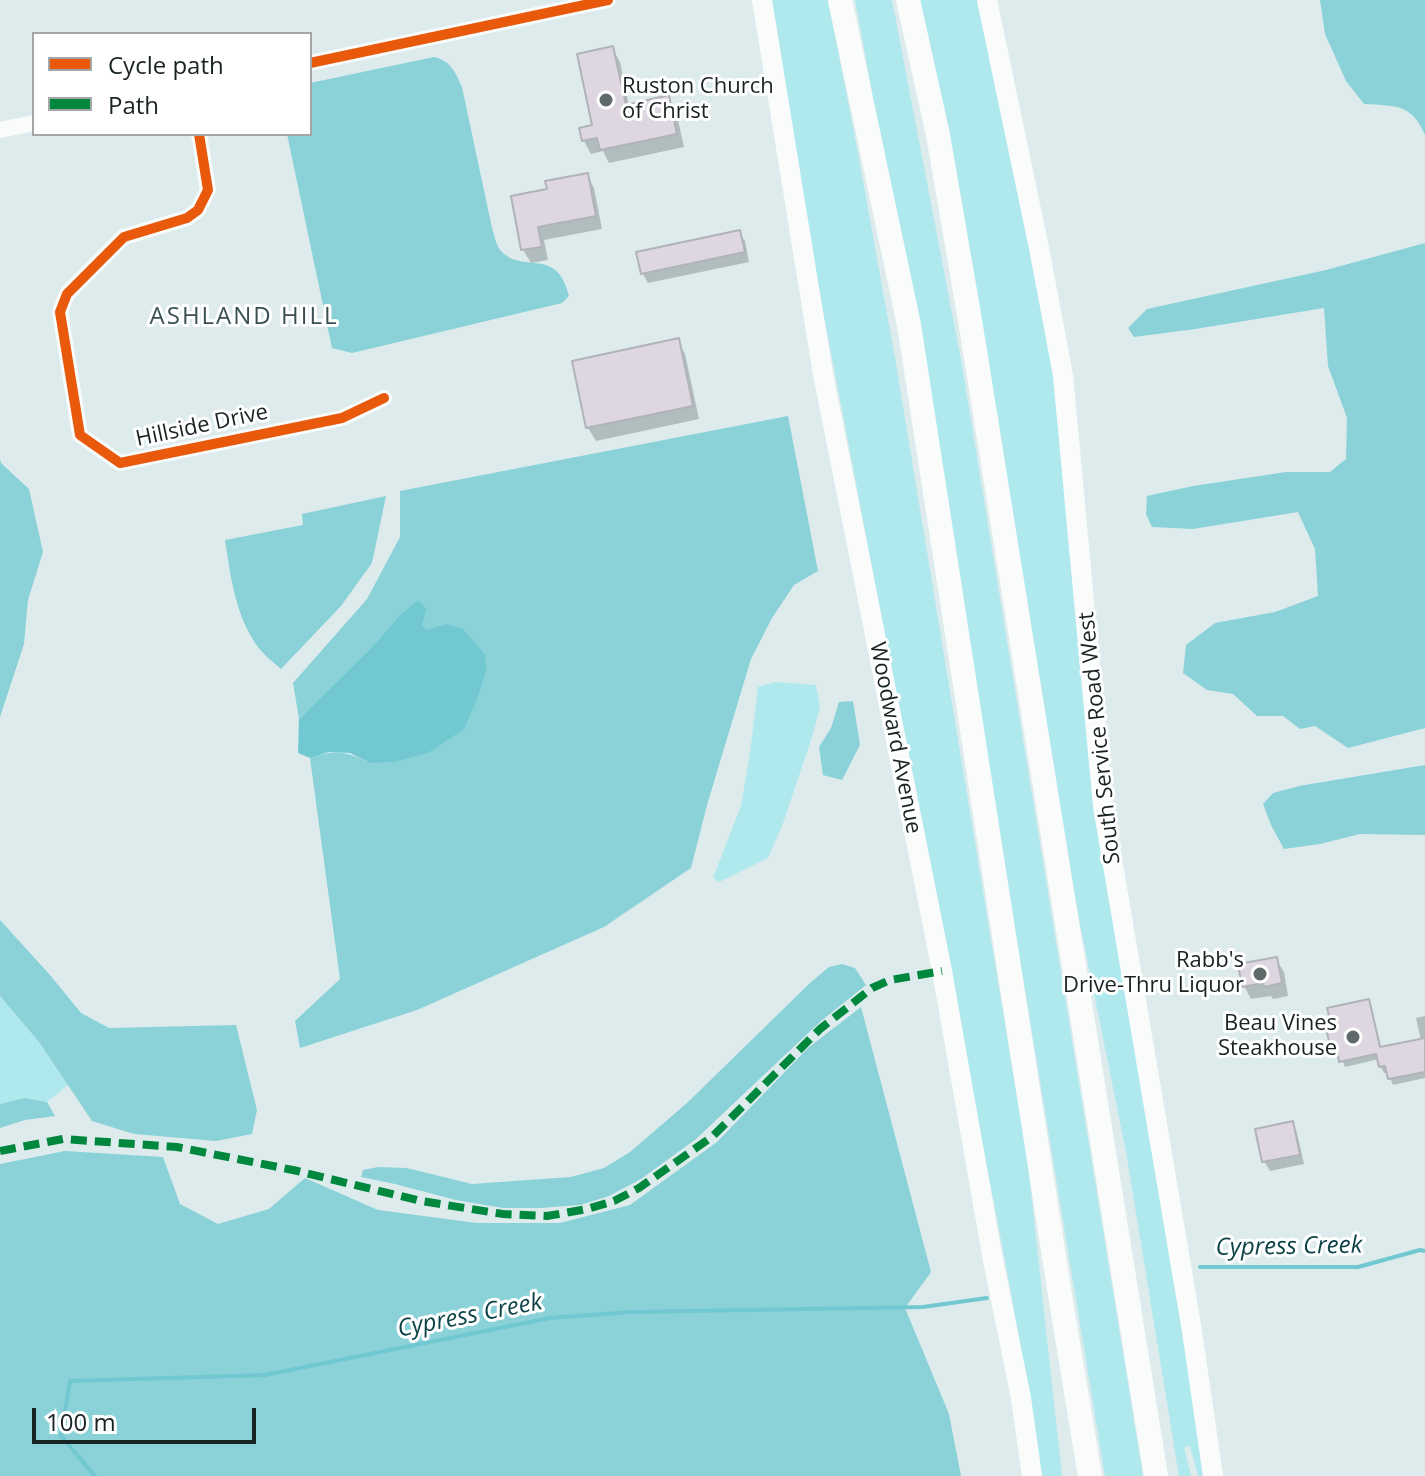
<!DOCTYPE html>
<style>
body{margin:0}
#map{position:relative;width:1425px;height:1476px;overflow:hidden;background:#ddebed;font-family:"Open Sans",sans-serif}
canvas{display:block}
.legend{position:absolute;left:32px;top:32px;width:280px;height:104px;box-sizing:border-box;background:#fff;border:2px solid #a3a7a7;margin:0;padding:10px 14px;list-style:none;font-size:24px;color:#1a2324}
.legend li{display:flex;align-items:center;gap:16px;height:40px}
.legend b{width:40px;border:2px solid #a3a7a7}
.scale{position:absolute;left:32px;top:1408px;width:224px;height:36px;box-sizing:border-box;border:4px solid #1a2324;border-top:0;padding-left:10px;font-size:24px;line-height:28px;white-space:nowrap;color:#1a2324;-webkit-text-stroke:6px #fff;paint-order:stroke}
</style>
<div id="map">
<canvas width="1425" height="1476"></canvas>
<ul class="legend">
<li><b style="height:10px;background:#e8590c"></b>Cycle path</li>
<li><b style="height:10px;background:#00873e"></b>Path</li>
</ul>
<div class="scale">100 m</div>
</div>
<script>
const context = document.querySelector('canvas').getContext('2d');
context.lineJoin = 'round';
function fillPath(path, color) { context.fillStyle = color; context.fill(path, 'evenodd'); }
function strokePath(path, color, width, dash) { context.strokeStyle = color; context.lineWidth = width; context.lineCap = dash ? 'butt' : 'round'; context.setLineDash(dash || []); context.stroke(path); }
function write(font, color, halo, rows, align = 'center') {
  context.font = font + ' "Open Sans",sans-serif'; context.lineWidth = 6; context.setLineDash([]); context.textBaseline = 'middle'; context.strokeStyle = halo; context.fillStyle = color; for (const [text, x, y, turn = 0] of rows) {
    context.save(); context.translate(x, y); context.rotate((+turn || 0) * Math.PI / 180); context.textAlign = isNaN(turn) ? turn : align; if (halo) context.strokeText(text, 0, 0); context.fillText(text, 0, 0); context.restore();
  }
}
const green = new Path2D(`
 M 771,0 L 828,0 L 858,153 L 895,358 L 1028,1164 L 1062,1476 L 1042,1476 L 1011,1292 L 819,290 Z
 M 855,0 L 892,0 L 962,365 L 1143,1476 L 1105,1476 L 923,369 Z
 M 919,0 L 980,0 L 1051,358 L 1088,715 L 1207,1476 L 1198,1476 L 1190,1446 L 1184,1447 L 1191,1476 L 1179,1476 L 1126,1152 L 1078,914 L 998,425 L 999,420 L 996,411 Z
 M 775,682 L 816,685 L 820,707 L 813,734 L 782,826 L 768,858 L 719,882 L 713,878 L 741,806 L 750,753 L 758,687 Z
 M 0,996 L 39,1042 L 68,1085 L 47,1102 L 26,1098 L 0,1104 Z`);
const forest = new Path2D(`
 M 1320,0 L 1425,0 L 1425,135 C 1412,103 1394,106 1364,104 L 1346,81 L 1325,34 Z
 M 434,57 C 450,60 456,73 462,87 L 492,228 C 495,236 496,247 502,252 C 524,274 557,246 569,296 L 562,303 L 352,353 L 332,348 L 287,134 L 310,134 L 310,83 Z
 M 1425,243 L 1425,728 L 1348,748 L 1315,726 L 1300,729 L 1283,716 L 1257,716 L 1233,694 L 1207,690 L 1183,673 L 1186,645 L 1215,623 L 1275,612 L 1318,596 L 1315,549 L 1298,512 L 1193,529 L 1152,527 L 1146,514 L 1147,496 L 1193,486 L 1286,472 L 1330,472 L 1346,459 L 1347,418 L 1328,366 L 1324,308 L 1195,329 L 1134,337 L 1128,328 L 1147,309 L 1326,270 Z
 M 788,416 L 818,571 L 794,585 L 772,618 L 751,659 L 707,805 L 691,868 L 604,927 L 417,1010 L 300,1048 L 295,1021 L 340,979 L 310,758 C 336,749 346,751 370,763 L 446,624 L 427,631 L 422,625 L 399,616 L 372,647 L 299,719 L 293,683 L 367,599 L 400,537 L 400,491 Z
 M 0,459 L 1,463 L 29,489 L 43,552 L 28,600 L 24,644 L 0,717 Z
 M 386,496 L 372,563 L 341,606 L 281,669 C 273,662 264,655 258,647 C 235,615 231,578 225,540 L 303,525 L 302,514 Z
 M 853,701 L 860,745 L 842,780 L 823,775 L 819,747 L 831,728 L 839,702 Z
 M 1425,765 L 1425,835 L 1360,834 L 1320,844 L 1284,849 L 1271,825 L 1263,804 L 1273,793 L 1299,786 Z
 M 0,920 L 50,975 L 81,1013 L 109,1028 L 236,1025 L 257,1110 L 252,1134 L 216,1141 L 134,1134 L 92,1121 L 39,1042 L 0,996 Z
 M 842,964 L 855,968 L 866,985 L 821,1021 L 696,1139 L 641,1179 L 609,1196 L 580,1205 L 540,1208 L 503,1208 L 456,1200 L 395,1184 L 361,1177 L 363,1170 L 378,1167 L 407,1168 L 472,1184 L 571,1177 L 604,1168 L 630,1152 L 687,1103 L 810,983 L 829,967 Z
 M 861,1007 L 931,1272 L 905,1308 L 949,1414 L 961,1476 L 0,1476 L 0,1164 L 65,1151 L 163,1157 L 180,1204 L 218,1224 L 269,1209 L 305,1178 L 378,1210 L 477,1223 L 560,1223 L 630,1205 L 717,1142 L 808,1048 Z
 M 25,1098 L 47,1102 L 55,1116 L 25,1120 L 0,1128 L 0,1104 Z`);
const water = new Path2D(`
 M 419,600 L 426,609 L 422,625 L 427,630 L 446,624 L 463,629 L 485,655 L 486,671 L 477,699 L 464,729 L 428,753 L 394,762 L 370,763 L 350,753 L 329,752 L 310,758 L 298,753 L 299,719 L 372,647 L 399,616 Z`);
const shadow = new Path2D(`
 M 612,48 L 620,62 L 629,106 L 668,98 L 676,111 L 684,147 L 609,163 L 603,151 L 591,154 L 584,141 L 581,129 L 594,126 Z
 M 587,175 L 594,188 L 602,229 L 544,240 L 548,260 L 531,263 L 523,250 L 513,197 L 549,190 Z
 M 739,232 L 745,241 L 749,262 L 648,283 L 643,274 L 639,254 Z
 M 678,341 L 685,354 L 699,419 L 596,441 L 588,428 Z
 M 1276,959 L 1284,972 L 1288,996 L 1273,999 L 1271,996 L 1251,999 L 1244,986 Z
 M 1368,1001 L 1372,1007 L 1381,1049 L 1421,1041 L 1416,1018 L 1425,1016 L 1425,1078 L 1393,1085 L 1388,1072 L 1384,1073 L 1381,1067 L 1379,1059 L 1345,1067 L 1339,1050 L 1335,1050 L 1332,1044 Z
 M 1292,1123 L 1297,1133 L 1304,1164 L 1270,1171 L 1264,1161 Z`);
const stream = new Path2D(`
 M 1200,1267 L 1358,1267 L 1420,1250 L 1425,1251
 M 95,1476 L 61,1436 L 70,1381 L 265,1375 L 550,1318 L 631,1312 L 923,1307 L 987,1298`);
const building = new Path2D(`
 M 613,46 L 626,105 L 669,95 L 677,134 L 600,150 L 597,138 L 582,141 L 579,128 L 592,125 L 577,54 Z
 M 588,173 L 596,216 L 538,227 L 542,247 L 521,250 L 511,196 L 547,189 L 545,181 Z
 M 740,230 L 745,252 L 641,274 L 636,252 Z
 M 679,338 L 693,406 L 586,428 L 572,361 Z
 M 1277,957 L 1282,983 L 1264,987 L 1263,983 L 1242,987 L 1238,964 Z
 M 1369,999 L 1380,1047 L 1425,1038 L 1425,1072 L 1388,1079 L 1385,1066 L 1379,1067 L 1376,1054 L 1339,1062 L 1336,1044 L 1330,1045 L 1326,1029 L 1332,1028 L 1327,1008 Z
 M 1293,1121 L 1300,1155 L 1262,1162 L 1255,1129 Z`);
const minor = new Path2D(`
 M 310,63 L 608,0
 M 0,130 L 34,123
 M 199,134 L 208,190 L 198,210 L 187,218 L 124,237 L 67,294 L 60,312 L 80,435 L 120,463 L 342,418 L 384,398`);
const major = new Path2D(`
 M 762,0 L 823,374 L 942,971 L 993,1260 L 1021,1398 L 1032,1476
 M 987,0 L 1039,248 L 1063,375 L 1103,806 L 1192,1331 L 1213,1476`);
const highway = new Path2D(`
 M 840,0 L 909,325 L 1060,1295 L 1090,1476
 M 908,0 L 938,135 L 969,314 L 1156,1476`);
const quiet = new Path2D(`
 M 0,1151 L 63,1139 L 177,1147 L 293,1170 L 421,1201 L 503,1214 L 547,1216 L 587,1209 L 614,1201 L 639,1188 L 713,1136 L 820,1029 L 872,988 L 890,980 L 942,971`);
const cycleway = new Path2D(`
 M 310,63 L 608,0
 M 199,134 L 208,190 L 198,210 L 187,218 L 124,237 L 67,294 L 60,312 L 80,435 L 120,463 L 342,418 L 384,398`);
const markers = [
 [606,100,8,"#5e696a"],
 [1260,974,8,"#5e696a"],
 [1353,1037,8,"#5e696a"]
];
const poiNames = [
 ["Ruston Church",622,87,"left"],
 ["of Christ",622,112,"left"],
 ["Rabb's",1244,961],
 ["Drive-Thru Liquor",1244,986],
 ["Beau Vines",1337,1024],
 ["Steakhouse",1337,1049]
];
const streetNames = [
 ["Hillside Drive",202,426,-12],
 ["Woodward Avenue",895,738,79],
 ["South Service Road West",1100,738,-96]
];
const neighbourhoodNames = [
 ["ASHLAND HILL",244,317]
];
const waterNames = [
 ["Cypress Creek",1289,1247,-1],
 ["Cypress Creek",470,1316,-11]
];
fillPath(green, '#afe8ed');
fillPath(forest, '#8ad2d8');
fillPath(water, '#71c8d0');
fillPath(shadow, '#0003');
strokePath(stream, '#71c8d0', 4);
fillPath(building, '#ded7e2');
strokePath(building, '#b0b3b7', 2);
strokePath(minor, '#fafcfc', 16);
strokePath(major, '#fafcfc', 20);
strokePath(highway, '#fafcfc', 24);
strokePath(quiet, '#00873e', 8, [16, 8]);
strokePath(cycleway, '#e8590c', 10);
for (const [x, y, r, color] of markers) { const dot = new Path2D(); dot.arc(x, y, r, 0, 2 * Math.PI); context.fillStyle = color; context.fill(dot); strokePath(dot, '#fff', 3); }
write('22px', '#1a2324', '#fff', poiNames, 'right');
write('22px', '#1a2324', '#fff', streetNames);
context.letterSpacing = '2px';
write('24px', '#3a5052', '#fff', neighbourhoodNames);
context.letterSpacing = '0px';
write('italic 24px', '#0d4347', '#fff', waterNames);
</script>
